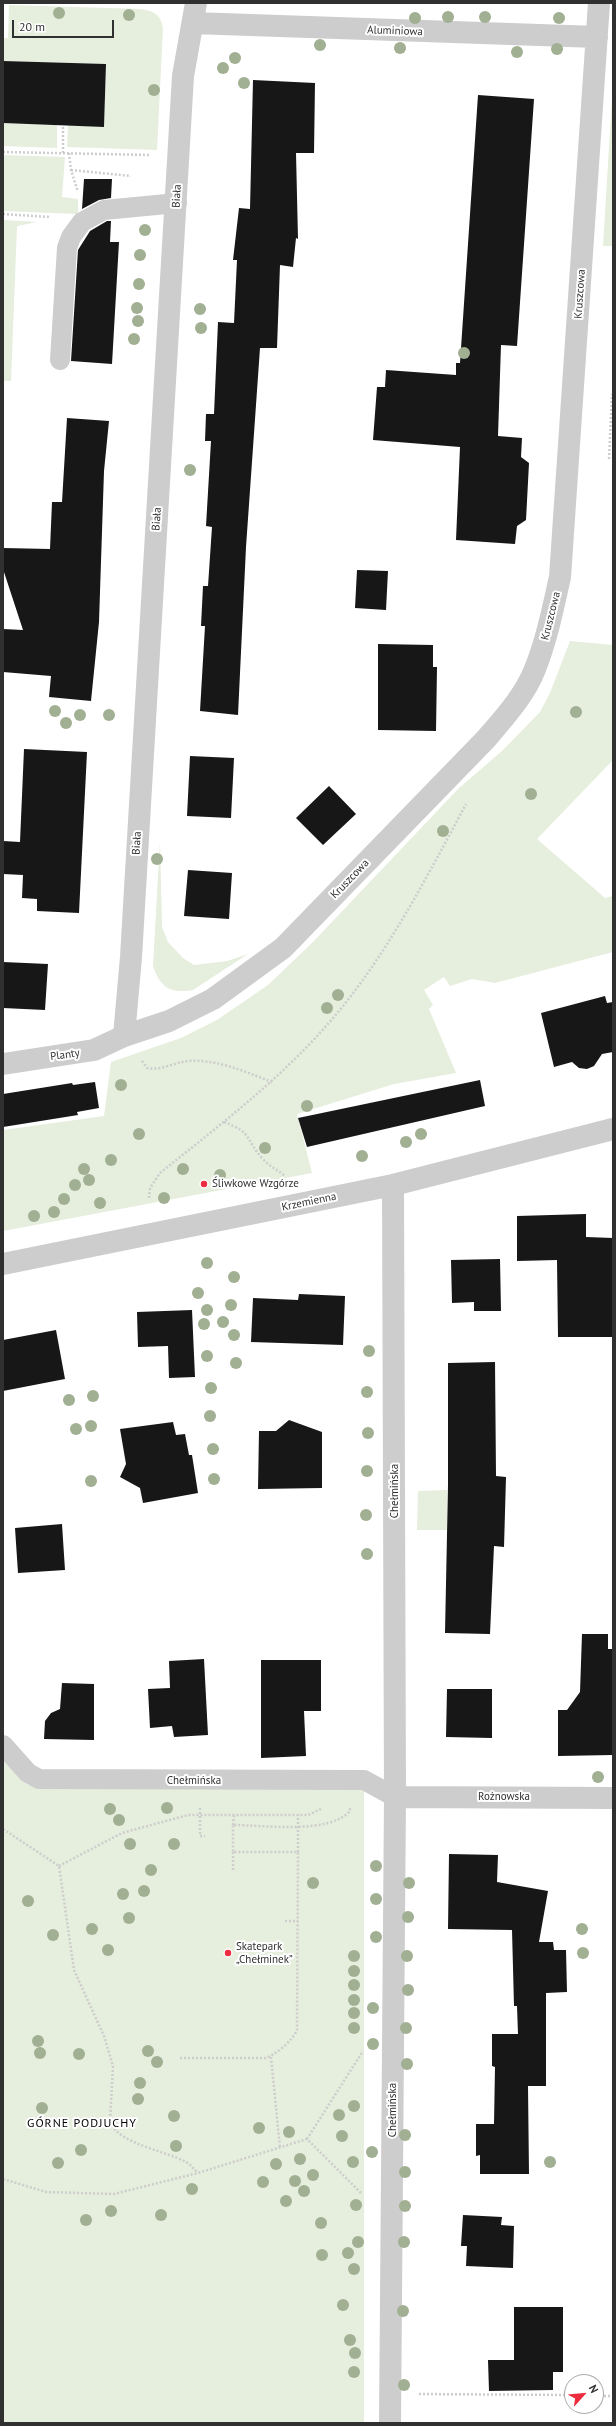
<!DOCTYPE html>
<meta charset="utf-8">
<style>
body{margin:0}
#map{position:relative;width:616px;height:2426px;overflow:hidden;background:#fff;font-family:"PT Sans",sans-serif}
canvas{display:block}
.frame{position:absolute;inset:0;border:4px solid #303030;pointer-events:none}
.north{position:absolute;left:564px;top:2374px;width:40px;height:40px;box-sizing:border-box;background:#fff;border:1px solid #acacac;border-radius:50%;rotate:63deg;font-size:11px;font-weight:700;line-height:16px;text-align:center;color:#303030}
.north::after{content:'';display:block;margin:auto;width:14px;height:18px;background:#ed2c3d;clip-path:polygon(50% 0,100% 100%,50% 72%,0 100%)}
.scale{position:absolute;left:12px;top:20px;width:102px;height:18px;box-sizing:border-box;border:2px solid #303030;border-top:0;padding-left:5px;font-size:12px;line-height:14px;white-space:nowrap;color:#303030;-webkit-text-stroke:3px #fff;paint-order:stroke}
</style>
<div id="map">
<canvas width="616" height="2426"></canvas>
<div class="frame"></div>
<div class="north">N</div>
<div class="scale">20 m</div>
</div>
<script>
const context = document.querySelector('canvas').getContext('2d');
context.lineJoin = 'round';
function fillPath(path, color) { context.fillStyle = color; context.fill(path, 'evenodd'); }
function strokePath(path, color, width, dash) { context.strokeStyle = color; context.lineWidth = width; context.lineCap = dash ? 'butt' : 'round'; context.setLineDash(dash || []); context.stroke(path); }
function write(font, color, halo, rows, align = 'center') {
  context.font = font + ' "PT Sans",sans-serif'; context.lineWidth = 4; context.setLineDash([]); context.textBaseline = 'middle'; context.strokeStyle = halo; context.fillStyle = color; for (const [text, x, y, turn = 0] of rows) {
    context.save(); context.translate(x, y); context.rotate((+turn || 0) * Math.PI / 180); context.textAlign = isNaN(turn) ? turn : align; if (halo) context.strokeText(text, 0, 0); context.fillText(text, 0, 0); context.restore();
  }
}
const green = new Path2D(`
 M 9,5 L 141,9 C 154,11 161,15 163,28 L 157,150 L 67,147 L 68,125 L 104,127 L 106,64 L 3,61 L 3,38 L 8,38 Z
 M 613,94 L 613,246 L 603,246 L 612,98 Z
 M 3,123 L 57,125 L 57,148 L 3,146 Z
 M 3,155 L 65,157 L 62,197 L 78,199 L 78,214 L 3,211 Z
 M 3,220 L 37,222 L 17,226 L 11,381 L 3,381 Z
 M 570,641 L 613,645 L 613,760 L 537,839 L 605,898 L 613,896 L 613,952 L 495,983 L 472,979 L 450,986 L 444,977 L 424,990 L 433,1005 L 429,1009 L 456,1073 L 394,1084 L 297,1114 L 312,1173 L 3,1231 L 3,1130 L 104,1116 L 111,1062 L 181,1038 L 217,1020 L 268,985 L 313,942 L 458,789 L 502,751 L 540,712 L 550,693 Z
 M 160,841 L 162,927 L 168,942 L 183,958 L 194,965 L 227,961 L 248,954 L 193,990 C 170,994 160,987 153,966 Z
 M 447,1490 L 447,1530 L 417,1530 L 418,1491 Z
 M 3,1754 L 28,1785 L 364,1784 L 364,2423 L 3,2423 Z`);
const building = new Path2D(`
 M 3,61 L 106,64 L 104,127 L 3,123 Z
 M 253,80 L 315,83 L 314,153 L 296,153 L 298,239 L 296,238 L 293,267 L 280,265 L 277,348 L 260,348 L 246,547 L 238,715 L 200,711 L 205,626 L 201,626 L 203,586 L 208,586 L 212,527 L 206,526 L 211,441 L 205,441 L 206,414 L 214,414 L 218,322 L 234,323 L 237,260 L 233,260 L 239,208 L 250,209 Z
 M 478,95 L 534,99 L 517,346 L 501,345 L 498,436 L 522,438 L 521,457 L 529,463 L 526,520 L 517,526 L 515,544 L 456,540 L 460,447 L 373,440 L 377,387 L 385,387 L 386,370 L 456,375 L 456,363 L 460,363 Z
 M 84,179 L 112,179 L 111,198 L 99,200 L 82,209 Z
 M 107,221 L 111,221 L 110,242 L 119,242 L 112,364 L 71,361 L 78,250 L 90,231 Z
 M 67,418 L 109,421 L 104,471 L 99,622 L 91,701 L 49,697 L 51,676 L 3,672 L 3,629 L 23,630 L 3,569 L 3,548 L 50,549 L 52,502 L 62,502 Z
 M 357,570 L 388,571 L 386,610 L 355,608 Z
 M 378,644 L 433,645 L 433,667 L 437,667 L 436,731 L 378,730 Z
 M 24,749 L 87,752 L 79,913 L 37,911 L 37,899 L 22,898 L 23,875 L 3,874 L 3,841 L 20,842 Z
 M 190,756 L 234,758 L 231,818 L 187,816 Z
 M 329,786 L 356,814 L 323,845 L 296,818 Z
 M 188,870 L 232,873 L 229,919 L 184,916 Z
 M 3,962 L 48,964 L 45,1010 L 3,1008 Z
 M 605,996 L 607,1003 L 613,1002 L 613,1052 L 602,1054 L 594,1066 L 587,1069 L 579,1068 L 572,1062 L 554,1067 L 541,1013 Z
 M 480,1080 L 485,1106 L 307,1147 L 298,1118 Z
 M 95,1082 L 99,1108 L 77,1112 L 78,1115 L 3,1127 L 3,1094 L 72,1083 L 73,1085 Z
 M 586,1214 L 586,1237 L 613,1238 L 613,1337 L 558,1337 L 557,1260 L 517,1261 L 517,1216 Z
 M 500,1259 L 501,1311 L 474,1311 L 474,1302 L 452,1303 L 451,1260 Z
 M 299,1294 L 345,1296 L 343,1345 L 251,1342 L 253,1298 L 298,1300 Z
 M 192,1310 L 195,1377 L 169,1378 L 168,1346 L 138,1347 L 137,1312 Z
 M 56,1330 L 65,1379 L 3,1391 L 3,1340 Z
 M 495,1362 L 496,1476 L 506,1477 L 504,1547 L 494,1546 L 490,1634 L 445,1633 L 448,1485 L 448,1363 Z
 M 289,1420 L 322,1432 L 322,1488 L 258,1489 L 259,1431 L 276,1431 Z
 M 173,1422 L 176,1435 L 185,1434 L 189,1455 L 192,1455 L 198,1493 L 143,1503 L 140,1488 L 120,1477 L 126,1464 L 120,1429 Z
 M 62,1524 L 65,1570 L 18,1573 L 15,1528 Z
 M 582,1634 L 608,1634 L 608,1649 L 613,1649 L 613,1755 L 558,1756 L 558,1710 L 567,1710 L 580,1692 Z
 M 204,1659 L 208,1735 L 174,1737 L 172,1726 L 150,1728 L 148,1689 L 170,1688 L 169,1661 Z
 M 261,1660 L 321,1660 L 321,1711 L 304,1711 L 306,1756 L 261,1758 Z
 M 62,1683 L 94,1684 L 94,1740 L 44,1739 L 45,1721 L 51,1713 L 60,1709 Z
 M 447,1689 L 492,1689 L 492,1738 L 446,1737 Z
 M 449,1854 L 498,1855 L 497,1882 L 548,1891 L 539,1942 L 553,1942 L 554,1950 L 566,1950 L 567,1992 L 546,1993 L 546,2086 L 528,2086 L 529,2174 L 480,2174 L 480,2155 L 476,2156 L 476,2124 L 494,2124 L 495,2067 L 492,2066 L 492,2034 L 518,2034 L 517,2006 L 514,2006 L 512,1930 L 448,1929 Z
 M 463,2215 L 502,2217 L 501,2225 L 514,2226 L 513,2268 L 466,2266 L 467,2246 L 461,2246 Z
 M 514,2307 L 563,2307 L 563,2372 L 553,2372 L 553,2390 L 489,2391 L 488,2360 L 514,2360 Z`);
const path = new Path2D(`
 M 3,152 L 150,155
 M 63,153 L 63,125
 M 69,153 L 71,170 L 78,192
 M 71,170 L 131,176
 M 3,214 L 50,217
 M 609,459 L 612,394
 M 142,1061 L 147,1068 C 162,1071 174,1062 189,1061 C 217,1059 246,1072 272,1082
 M 224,1122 C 254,1133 245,1140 263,1159 C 270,1167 278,1170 285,1176
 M 149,1198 L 150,1188 L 160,1173 C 225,1121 291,1071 343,1006 C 392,945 429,873 466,804
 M 200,1808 L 200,1836 L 205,1836
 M 233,1825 L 234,1815
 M 3,1829 L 59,1866 L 74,1970 L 104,2036 L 113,2066 L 110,2122 C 119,2144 166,2151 186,2162 C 191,2165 194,2169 198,2173
 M 298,1852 L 298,1815
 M 59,1866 L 122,1833 L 188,1815 L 308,1815 L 321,1809
 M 233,1870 L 233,1852
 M 285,1921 L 298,1921
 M 271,2057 L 280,2148
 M 180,2058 L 265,2058 C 276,2055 292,2041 297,2030 L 298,1852 L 233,1852 L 233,1825 C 264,1825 328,1835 350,1811 L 350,1808
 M 307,2139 L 363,2051
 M 3,2179 L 46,2192 L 114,2194 L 198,2173 L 307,2139 L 362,2194
 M 419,2394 L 572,2395
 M 596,2396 L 613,2396`);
const lane = new Path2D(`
 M 60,360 L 67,248 L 71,237 L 82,222 L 104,210 L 177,203
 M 3,1745 L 28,1773 L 39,1779 L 364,1780 L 395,1797`);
const street = new Path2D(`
 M 193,23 L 597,37
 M 124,1036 L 131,957 L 183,76 L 196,3
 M 3,1064 L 94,1050 L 124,1036 L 169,1021 L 213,999 L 283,948 L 486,739 C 504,718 525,695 535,669 C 547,639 553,608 560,577 L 599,3
 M 3,1264 L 393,1185 L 613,1129
 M 395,1797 L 613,1798
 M 390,2423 L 395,1797 L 393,1185`);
const trees = [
 [59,13],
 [129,15],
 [448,17],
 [485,17],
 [415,18],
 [559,18],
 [320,45],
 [400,48],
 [557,49],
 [517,52],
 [235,58],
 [223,68],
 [244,83],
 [154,90],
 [145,230],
 [140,255],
 [139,284],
 [137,308],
 [200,309],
 [138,321],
 [201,328],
 [134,339],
 [464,353],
 [190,470],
 [55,711],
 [576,712],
 [80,715],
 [109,715],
 [66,723],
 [531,794],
 [443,831],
 [157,859],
 [338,995],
 [327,1008],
 [121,1085],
 [307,1106],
 [139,1134],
 [421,1134],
 [406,1142],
 [265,1148],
 [362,1156],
 [111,1160],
 [84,1169],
 [183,1169],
 [220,1175],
 [89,1180],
 [75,1185],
 [164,1198],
 [64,1199],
 [100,1203],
 [54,1212],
 [34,1216],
 [207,1263],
 [234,1277],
 [198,1293],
 [231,1305],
 [207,1310],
 [223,1322],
 [204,1324],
 [234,1335],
 [369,1351],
 [207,1356],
 [236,1363],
 [211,1388],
 [367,1392],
 [93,1396],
 [69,1400],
 [210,1416],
 [91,1426],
 [76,1429],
 [368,1433],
 [213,1449],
 [367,1471],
 [214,1479],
 [91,1481],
 [366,1515],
 [367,1554],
 [598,1777],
 [167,1808],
 [110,1809],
 [119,1820],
 [130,1844],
 [174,1844],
 [376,1866],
 [151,1870],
 [313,1883],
 [409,1883],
 [144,1891],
 [123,1894],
 [376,1899],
 [28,1901],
 [408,1917],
 [129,1918],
 [92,1929],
 [582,1929],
 [53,1935],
 [376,1937],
 [108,1950],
 [583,1953],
 [354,1956],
 [407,1956],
 [354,1971],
 [354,1985],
 [408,1990],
 [354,2000],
 [373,2008],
 [354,2013],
 [354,2028],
 [406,2028],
 [38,2041],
 [373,2044],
 [148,2051],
 [40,2053],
 [79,2054],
 [157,2062],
 [407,2064],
 [140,2083],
 [138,2099],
 [354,2106],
 [42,2108],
 [339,2115],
 [174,2116],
 [259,2128],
 [289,2132],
 [405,2135],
 [342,2136],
 [176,2146],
 [81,2150],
 [372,2152],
 [300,2159],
 [353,2162],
 [550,2162],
 [58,2163],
 [276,2164],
 [405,2172],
 [313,2175],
 [295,2181],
 [263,2182],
 [192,2189],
 [304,2191],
 [286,2201],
 [356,2205],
 [405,2206],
 [111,2211],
 [161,2215],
 [86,2220],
 [321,2223],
 [358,2242],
 [404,2242],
 [348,2253],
 [322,2255],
 [354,2269],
 [343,2305],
 [403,2311],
 [350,2340],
 [355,2353],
 [354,2372],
 [404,2385]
];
const markers = [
 [204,1184,4,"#ed2c3d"],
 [228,1953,4,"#ed2c3d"]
];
const streetNames = [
 ["Aluminiowa",395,31,2],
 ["Biała",177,196,-87],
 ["Kruszcowa",580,294,-86],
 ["Biała",157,519,-86],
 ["Kruszcowa",551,616,-76],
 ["Biała",137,843,-87],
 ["Kruszcowa",350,879,-46],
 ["Planty",65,1055,-8],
 ["Krzemienna",309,1202,-12],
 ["Chełmińska",395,1491,-90],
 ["Chełmińska",194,1781],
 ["Rożnowska",504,1797],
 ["Chełmińska",393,2110,-90]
];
const poiNames = [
 ["Śliwkowe Wzgórze",212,1184],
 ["Skatepark",236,1947],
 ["„Chełminek”",236,1960]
];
const neighbourhoodNames = [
 ["GÓRNE PODJUCHY",82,2124]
];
fillPath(green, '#e6eedd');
fillPath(building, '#171717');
strokePath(path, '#cdcdcd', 2.5, [2, 2]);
strokePath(lane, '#cdcdcd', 20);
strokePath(street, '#cdcdcd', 22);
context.fillStyle = '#a1af93';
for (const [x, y] of trees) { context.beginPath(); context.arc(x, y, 6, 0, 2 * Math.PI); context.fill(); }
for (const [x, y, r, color] of markers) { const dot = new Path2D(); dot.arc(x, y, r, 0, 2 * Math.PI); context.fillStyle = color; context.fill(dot); strokePath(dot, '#fff', 1.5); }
write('11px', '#303030', '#fff', streetNames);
write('11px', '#303030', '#fff', poiNames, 'left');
context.letterSpacing = '1px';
write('12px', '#000', '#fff', neighbourhoodNames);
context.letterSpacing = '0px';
</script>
